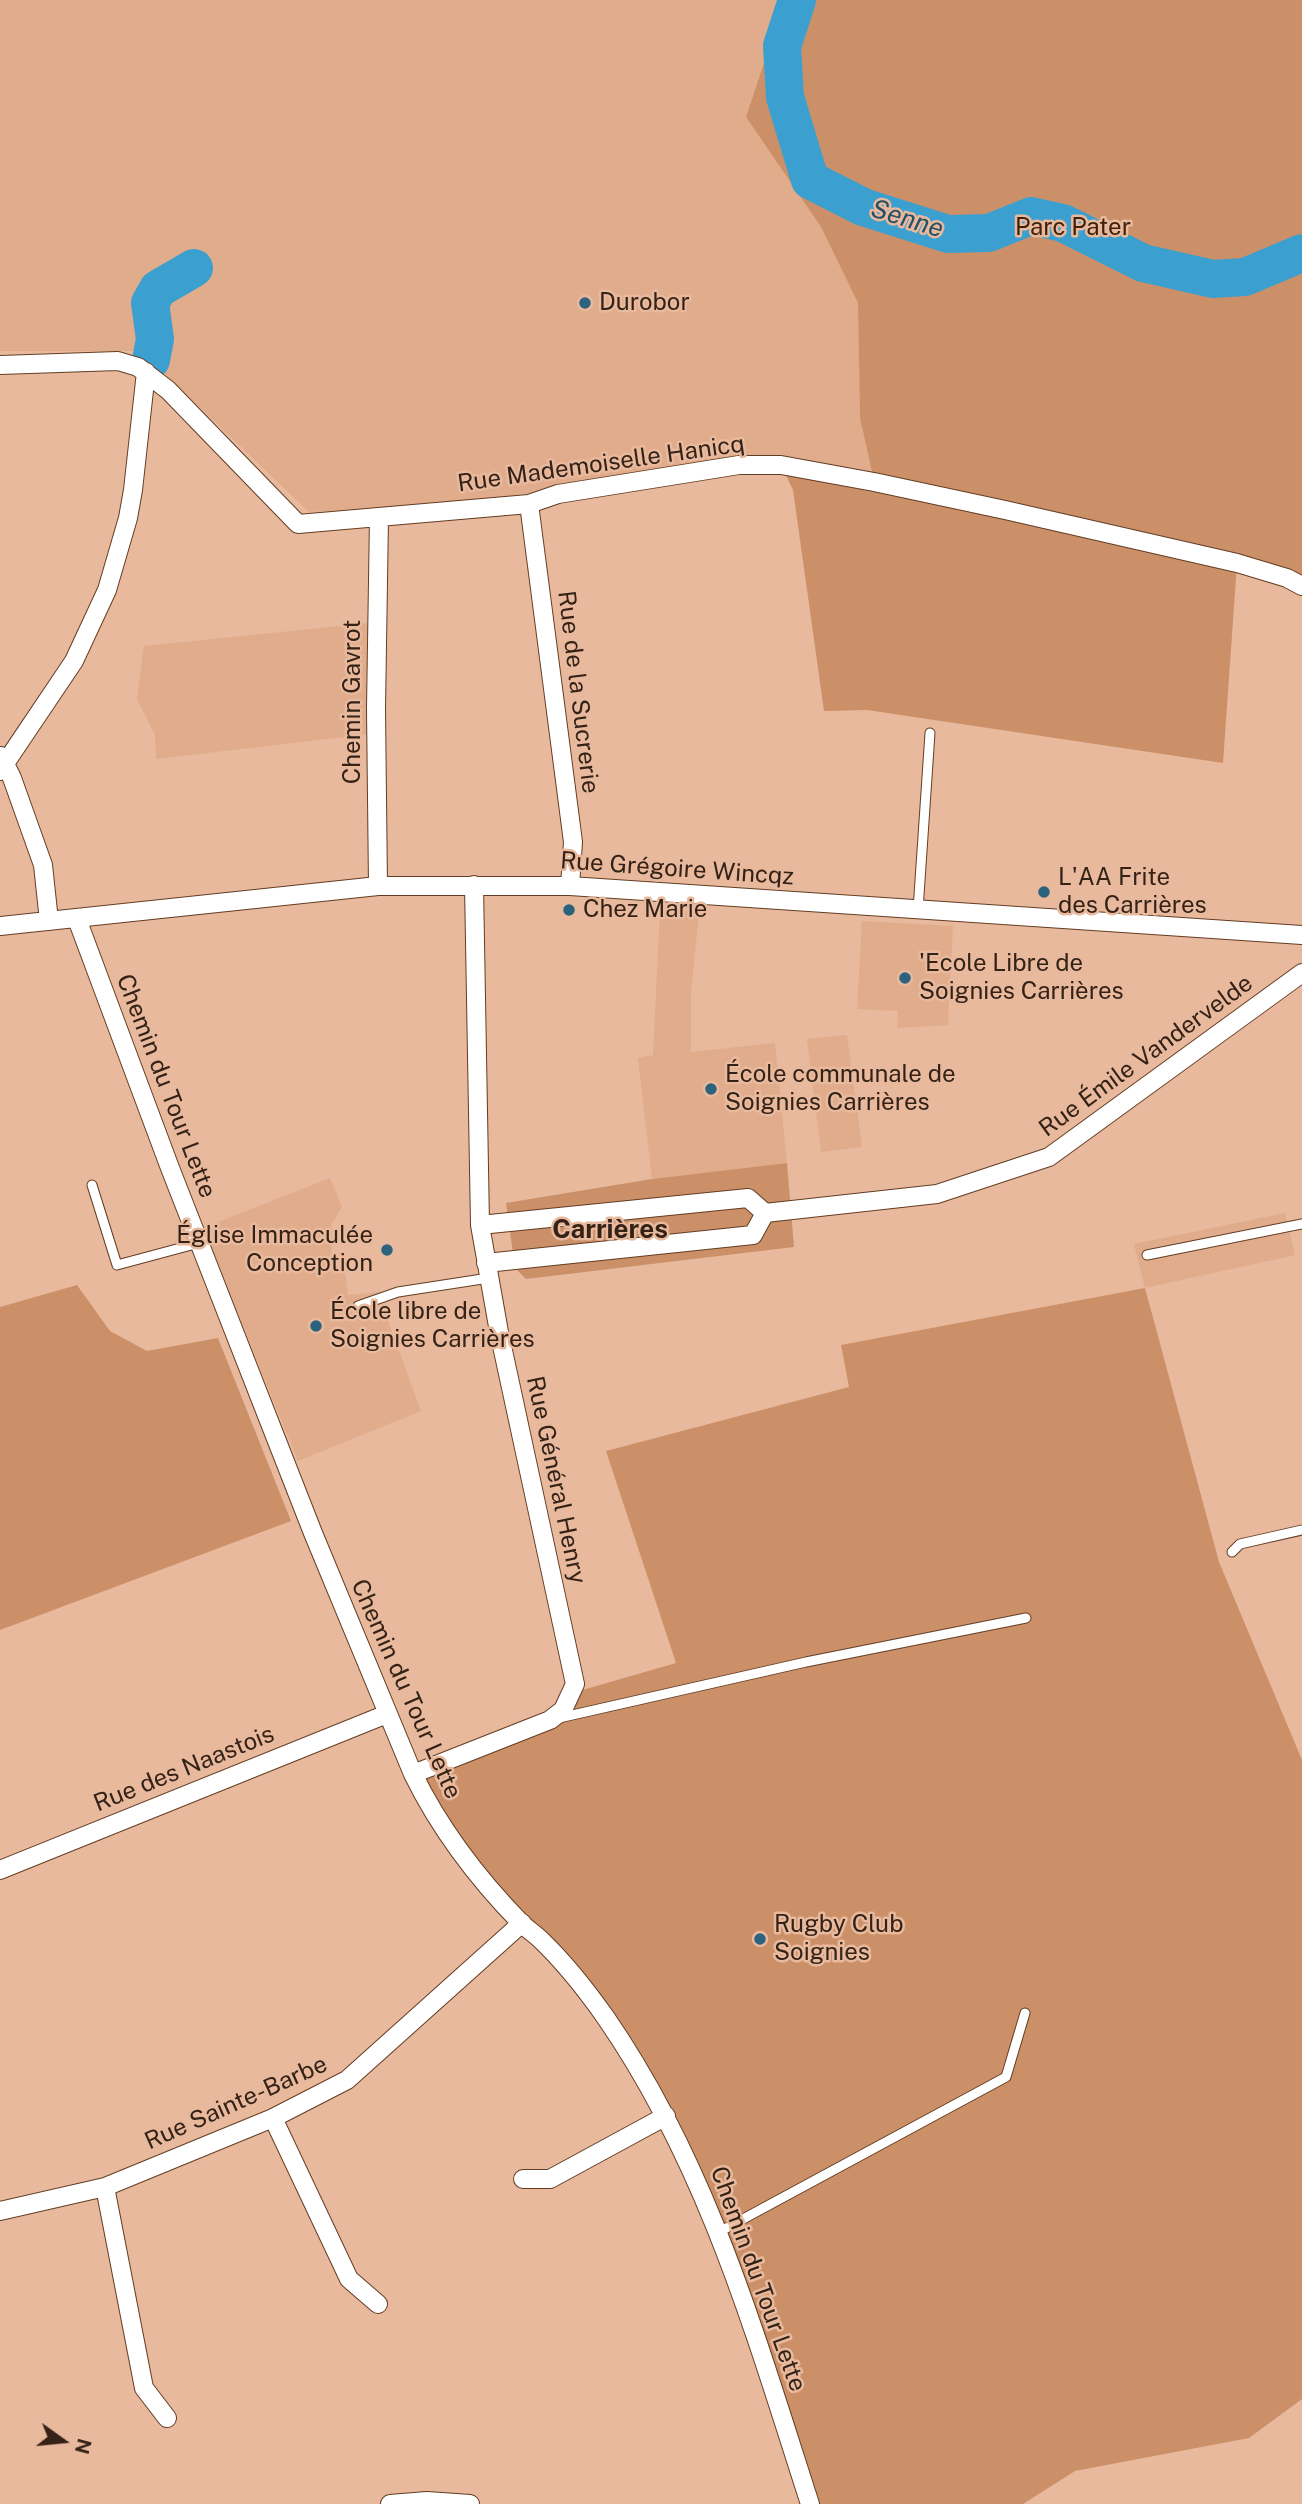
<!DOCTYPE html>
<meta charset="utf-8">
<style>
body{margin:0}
#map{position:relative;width:1302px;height:2504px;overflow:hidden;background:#e8b99d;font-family:"Public Sans",sans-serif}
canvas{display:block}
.north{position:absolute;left:28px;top:2406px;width:70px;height:70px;-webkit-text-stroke:5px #e8b99d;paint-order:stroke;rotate:105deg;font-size:19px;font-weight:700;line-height:28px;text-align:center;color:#342217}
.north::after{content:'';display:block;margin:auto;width:24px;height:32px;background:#342217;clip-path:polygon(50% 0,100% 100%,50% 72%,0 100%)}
</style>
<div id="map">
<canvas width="1302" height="2504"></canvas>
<div class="north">N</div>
</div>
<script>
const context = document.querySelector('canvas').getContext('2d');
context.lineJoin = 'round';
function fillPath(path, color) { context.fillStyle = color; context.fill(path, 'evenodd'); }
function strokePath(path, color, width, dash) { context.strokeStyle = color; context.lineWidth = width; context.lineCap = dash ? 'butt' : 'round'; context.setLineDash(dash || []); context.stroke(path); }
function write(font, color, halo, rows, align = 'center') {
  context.font = font + ' "Public Sans",sans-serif'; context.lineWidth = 5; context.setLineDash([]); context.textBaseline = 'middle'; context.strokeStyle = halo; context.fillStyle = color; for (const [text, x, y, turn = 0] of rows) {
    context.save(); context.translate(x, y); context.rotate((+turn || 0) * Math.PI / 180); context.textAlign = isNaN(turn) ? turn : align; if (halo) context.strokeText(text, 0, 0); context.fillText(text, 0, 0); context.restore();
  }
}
const built = new Path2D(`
 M 0,0 L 785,0 L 746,117 L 821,227 L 858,303 L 860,418 L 874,482 L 781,465 L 776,456 L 471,502 L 309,512 L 141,351 L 0,351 Z
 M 369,623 L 370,734 L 156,759 L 155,735 L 137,699 L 144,646 Z
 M 660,909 L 699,912 L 691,993 L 691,1052 L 775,1043 L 787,1163 L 652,1179 L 638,1058 L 653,1055 Z
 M 862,921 L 953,926 L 948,1025 L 897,1028 L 898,1011 L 857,1009 Z
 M 847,1035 L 862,1147 L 821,1152 L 807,1039 Z
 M 330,1178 L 342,1207 L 331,1225 L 333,1233 L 329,1264 L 337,1272 L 345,1273 L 348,1295 L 381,1292 L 383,1307 L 421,1411 L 298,1461 L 203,1228 Z
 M 1285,1213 L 1295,1255 L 1145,1288 L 1134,1244 Z`);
const green = new Path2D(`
 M 785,0 L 1302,0 L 1302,582 L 1237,564 L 1223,763 L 867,710 L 824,711 L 793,490 L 781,465 L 874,481 L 860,418 L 858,303 L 821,227 L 746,117 Z
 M 787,1163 L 794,1247 L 526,1279 L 515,1268 L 506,1203 L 652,1179 Z
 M 77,1285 L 110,1331 L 147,1351 L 218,1338 L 291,1521 L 0,1630 L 0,1307 Z
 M 1145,1288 L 1219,1562 L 1302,1760 L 1302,2399 L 1249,2438 L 1075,2471 L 1023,2504 L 810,2504 L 728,2257 L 635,2062 L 522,1923 L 413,1774 L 543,1721 L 572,1693 L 676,1663 L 606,1451 L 849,1387 L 841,1345 Z`);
const river = new Path2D(`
 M 797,0 L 782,46 L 785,97 L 810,180 L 863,207 L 948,234 L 989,233 L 1031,216 L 1063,223 L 1143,263 L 1213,279 L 1245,277 L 1302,253
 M 151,360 L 155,339 L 150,303 L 158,289 L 194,268`);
const lane = new Path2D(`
 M 918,910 L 930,733
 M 92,1185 L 117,1265 L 199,1243
 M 1147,1255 L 1302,1224
 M 358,1306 L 398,1292 L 489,1278
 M 1232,1552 L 1240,1544 L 1302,1530
 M 559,1718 L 806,1662 L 1026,1618
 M 719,2232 L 1006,2077 L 1025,2013`);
const street = new Path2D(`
 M 0,365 L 118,361 L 138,367 L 168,390 L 298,524 L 529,504 L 558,494 L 739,465 L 781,465 L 874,482 L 1005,510 L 1237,563 L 1287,578 L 1302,586
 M 529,504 L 573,842 L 570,886
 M 1,756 L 12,778 L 43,865 L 49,921
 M 0,771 L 74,661 L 107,590 L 128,518 L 133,490 L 146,372
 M 378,886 L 376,709 L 379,517
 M 77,919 L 170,1168 L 313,1533 L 413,1774 C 440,1829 478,1879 521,1923 C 527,1929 535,1934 541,1940 C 565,1963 587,1991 606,2018 C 708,2166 755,2334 810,2504
 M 0,926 L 378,886 L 570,886 L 1302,935
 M 765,1213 L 937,1194 L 1049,1157 L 1302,973
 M 480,1225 L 748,1198 L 765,1213 L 753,1235 L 486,1263
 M 413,1774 L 550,1720 L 563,1710 L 575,1684 L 499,1332 L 480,1225 L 474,885
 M 0,1870 L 387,1714
 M 273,2118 L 349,2279 L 378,2304
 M 523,2179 L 550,2179 L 666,2116
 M 105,2187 L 144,2388 L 167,2418
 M 0,2211 L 105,2187 L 273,2118 L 347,2080 L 522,1923
 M 390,2504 L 427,2501 L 470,2504`);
const markers = [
 [585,303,7,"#2b627d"],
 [1044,892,7,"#2b627d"],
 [569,910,7,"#2b627d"],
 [905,978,7,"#2b627d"],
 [711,1089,7,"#2b627d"],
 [387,1250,7,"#2b627d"],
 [316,1326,7,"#2b627d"],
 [760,1939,7,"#2b627d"]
];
const parkNames = [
 ["Parc Pater",1073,228]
];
const poiNames = [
 ["Durobor",599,303],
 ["L'AA Frite",1058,878],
 ["des Carrières",1058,906],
 ["Chez Marie",583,910],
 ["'Ecole Libre de",919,964],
 ["Soignies Carrières",919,992],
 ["École communale de",725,1075],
 ["Soignies Carrières",725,1103],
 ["Église Immaculée",373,1236,"right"],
 ["Conception",373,1264,"right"],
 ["École libre de",330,1312],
 ["Soignies Carrières",330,1340],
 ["Rugby Club",774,1925],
 ["Soignies",774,1953]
];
const streetNames = [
 ["Rue Mademoiselle Hanicq",601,464,-8],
 ["Rue de la Sucrerie",578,692,83],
 ["Chemin Gavrot",353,702,-90],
 ["Rue Grégoire Wincqz",677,869,4],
 ["Rue Émile Vandervelde",1146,1056,-36],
 ["Chemin du Tour Lette",166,1086,69],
 ["Rue Général Henry",556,1480,78],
 ["Chemin du Tour Lette",406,1689,66],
 ["Rue des Naastois",184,1769,-22],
 ["Rue Sainte-Barbe",236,2103,-24],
 ["Chemin du Tour Lette",758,2279,70]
];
const waterNames = [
 ["Senne",907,219,17]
];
const neighbourhoodNames = [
 ["Carrières",610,1230]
];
fillPath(built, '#e0ac8b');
fillPath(green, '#cc9069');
strokePath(river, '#3b9fcf', 38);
strokePath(lane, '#633d23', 11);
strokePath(street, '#633d23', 20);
strokePath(lane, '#fff', 9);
strokePath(street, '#fff', 18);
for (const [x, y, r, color] of markers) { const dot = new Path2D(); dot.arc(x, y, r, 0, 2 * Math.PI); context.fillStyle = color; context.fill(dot); strokePath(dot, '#e8b99d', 2.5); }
write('24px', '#3f200a', '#e8b99d', parkNames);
write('24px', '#342217', '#e8b99d', poiNames, 'left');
write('24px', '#342217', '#e8b99d', streetNames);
write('italic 26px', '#275065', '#e8b99d', waterNames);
write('bold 26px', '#342217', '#e8b99d', neighbourhoodNames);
</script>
